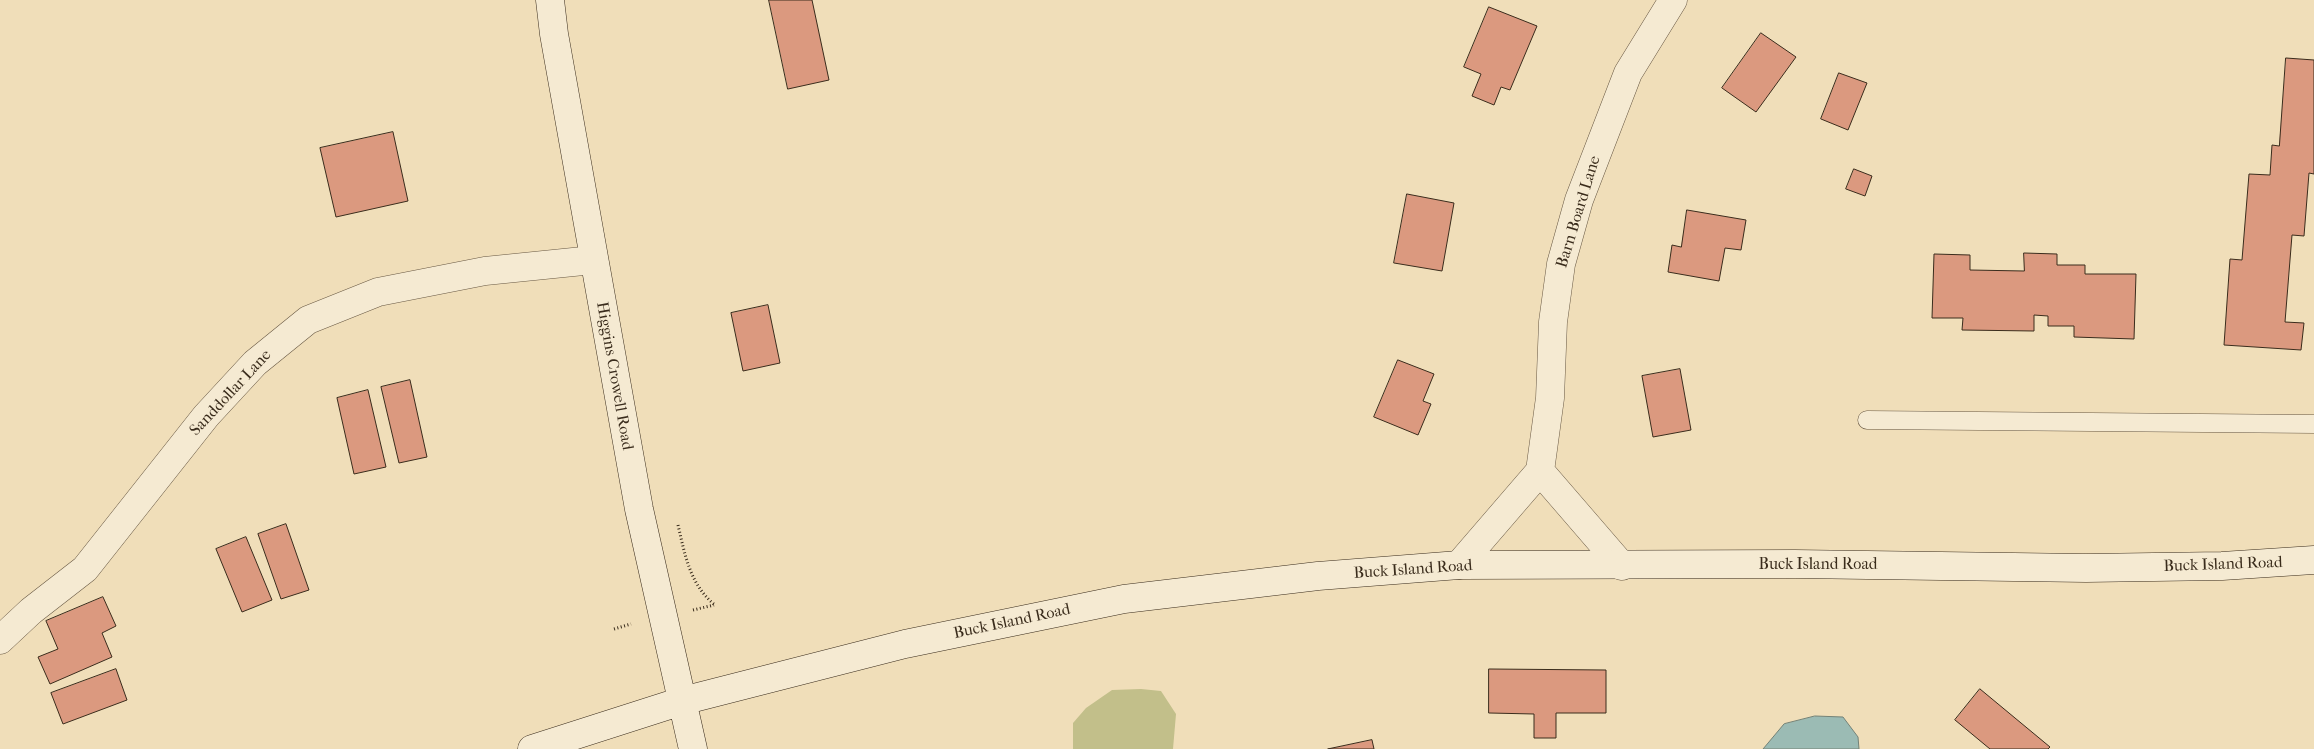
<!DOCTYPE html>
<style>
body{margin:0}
canvas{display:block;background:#f0deb9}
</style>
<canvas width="2314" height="749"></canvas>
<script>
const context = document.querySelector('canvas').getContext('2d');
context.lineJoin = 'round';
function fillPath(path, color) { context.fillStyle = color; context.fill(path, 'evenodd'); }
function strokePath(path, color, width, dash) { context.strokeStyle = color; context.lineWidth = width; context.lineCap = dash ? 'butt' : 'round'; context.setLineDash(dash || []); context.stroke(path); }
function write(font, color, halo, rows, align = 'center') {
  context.font = font + ' "IM FELL French Canon",serif'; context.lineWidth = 4.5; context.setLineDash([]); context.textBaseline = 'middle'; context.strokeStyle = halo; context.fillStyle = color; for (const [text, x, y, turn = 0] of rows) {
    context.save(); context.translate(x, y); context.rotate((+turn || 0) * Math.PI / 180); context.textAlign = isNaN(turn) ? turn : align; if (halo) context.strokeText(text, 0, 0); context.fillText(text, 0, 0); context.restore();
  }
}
const green = new Path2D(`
 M 1141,689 L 1161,691 L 1176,714 L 1173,749 L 1073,749 L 1073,723 L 1086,708 L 1112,690 Z`);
const water = new Path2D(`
 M 1815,716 L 1843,717 L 1858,737 L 1859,749 L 1763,749 L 1784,724 Z`);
const building = new Path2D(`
 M 769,0 L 812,0 L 829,80 L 788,89 Z
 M 1489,7 L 1537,26 L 1510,90 L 1501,87 L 1494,105 L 1472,96 L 1481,74 L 1464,67 Z
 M 1761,33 L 1796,57 L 1756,112 L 1722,88 Z
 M 2286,58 L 2314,60 L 2314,174 L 2309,173 L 2304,236 L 2292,235 L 2285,322 L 2304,323 L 2301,350 L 2224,345 L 2230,259 L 2242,260 L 2249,174 L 2270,175 L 2272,145 L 2279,146 Z
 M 1839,73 L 1867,83 L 1848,130 L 1821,119 Z
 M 393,132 L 408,201 L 336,217 L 320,148 Z
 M 1854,169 L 1872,176 L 1865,196 L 1846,189 Z
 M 1407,194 L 1454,203 L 1442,271 L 1394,263 Z
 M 1687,210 L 1746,220 L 1741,250 L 1725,248 L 1719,281 L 1668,272 L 1672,245 L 1681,247 Z
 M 2024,253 L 2057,254 L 2057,265 L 2085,265 L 2085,274 L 2136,274 L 2134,339 L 2074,337 L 2074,326 L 2048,326 L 2048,316 L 2034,315 L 2034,331 L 1962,330 L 1963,318 L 1932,318 L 1934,254 L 1970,255 L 1970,270 L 2024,271 Z
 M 768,305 L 780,363 L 743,371 L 731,313 Z
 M 1398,360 L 1434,374 L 1423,401 L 1431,404 L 1418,435 L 1374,417 Z
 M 1680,369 L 1691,430 L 1653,437 L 1642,376 Z
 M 410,380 L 427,457 L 399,463 L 381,387 Z
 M 368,390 L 386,467 L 354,474 L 337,398 Z
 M 286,524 L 309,590 L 281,599 L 258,534 Z
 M 246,537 L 272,600 L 242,612 L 216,549 Z
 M 103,597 L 116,626 L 102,633 L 112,657 L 50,684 L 38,657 L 58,649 L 46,621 Z
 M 116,669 L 127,700 L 63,724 L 51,693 Z
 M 1489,669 L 1606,670 L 1606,713 L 1556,713 L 1556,738 L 1534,738 L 1534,714 L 1489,713 Z
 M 1980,689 L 2050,747 L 2048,749 L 1990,749 L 1955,720 Z
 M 1372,740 L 1374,749 L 1328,749 Z`);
const path = new Path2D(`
 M 678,525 C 685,555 690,585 715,605
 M 693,610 L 714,605
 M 614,629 L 631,624`);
const lane = new Path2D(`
 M 1867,420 L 2314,424`);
const street = new Path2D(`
 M 1459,565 L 1540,471
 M 1622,566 L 1540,471 L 1550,398 L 1553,322 L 1561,264 L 1579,200 L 1628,73 L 1673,0
 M 0,640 L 31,611 L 85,569 L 206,416 L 255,363 L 308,320 L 378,292 L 485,271 L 593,260`);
const secondary = new Path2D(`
 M 550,0 L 554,34 L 639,509 L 693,749
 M 532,749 L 682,701 L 905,644 L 1124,599 L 1318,576 L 1459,565 L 1795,564 L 2086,568 L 2222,566 L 2314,560`);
const streetNames = [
 ["Barn Board Lane",1579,212,-73],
 ["Higgins Crowell Road",614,376,80],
 ["Sanddollar Lane",231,393,-47],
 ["Buck Island Road",1818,565],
 ["Buck Island Road",2223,565,-2],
 ["Buck Island Road",1413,570,-4],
 ["Buck Island Road",1012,622,-12]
];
fillPath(green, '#c2bf8a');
fillPath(water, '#9bbbb4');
strokePath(water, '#748277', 1);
fillPath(building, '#db997f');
strokePath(building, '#3a2c1c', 1);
strokePath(lane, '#685843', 19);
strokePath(street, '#685843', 29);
strokePath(secondary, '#3a2c1c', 29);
strokePath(path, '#3a2c1c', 3, [1, 2.5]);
strokePath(lane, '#f5ead2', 18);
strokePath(street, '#f5ead2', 28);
strokePath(secondary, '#f5ead2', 28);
write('16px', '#3a2c1c', '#f5ead2', streetNames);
</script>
